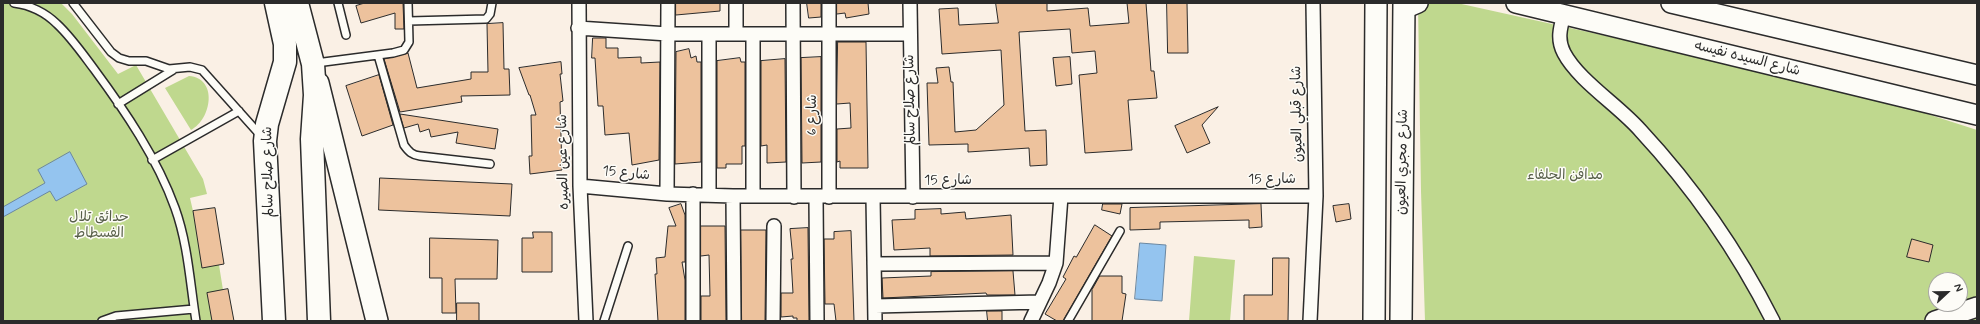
<!DOCTYPE html>
<meta charset="utf-8">
<style>
body{margin:0}
#map{position:relative;width:1980px;height:324px;overflow:hidden;background:#faf0e5;font-family:Mynerve,sans-serif}
canvas{display:block}
.frame{position:absolute;inset:0;border:4px solid #2b2b2b;pointer-events:none}
.north{position:absolute;left:1928px;top:272px;width:40px;height:40px;box-sizing:border-box;background:#fdfcf7;border:1px solid #a9a8a5;border-radius:50%;rotate:68deg;font-size:11px;font-weight:700;line-height:16px;text-align:center;color:#2b2b2b}
.north::after{content:'';display:block;margin:auto;width:14px;height:18px;background:#2b2b2b;clip-path:polygon(50% 0,100% 100%,50% 72%,0 100%)}
</style>
<div id="map">
<canvas width="1980" height="324"></canvas>
<div class="frame"></div>
<div class="north">N</div>
</div>
<script>
const context = document.querySelector('canvas').getContext('2d');
context.lineJoin = 'round';
function fillPath(path, color) { context.fillStyle = color; context.fill(path, 'evenodd'); }
function strokePath(path, color, width, dash) { context.strokeStyle = color; context.lineWidth = width; context.lineCap = dash ? 'butt' : 'round'; context.setLineDash(dash || []); context.stroke(path); }
function write(font, color, halo, rows, align = 'center') {
  context.font = font + ' Mynerve,"Playpen Sans Arabic",sans-serif'; context.lineWidth = 3; context.setLineDash([]); context.textBaseline = 'middle'; context.strokeStyle = halo; context.fillStyle = color; for (const [text, x, y, turn = 0] of rows) {
    context.save(); context.translate(x, y); context.rotate((+turn || 0) * Math.PI / 180); context.textAlign = isNaN(turn) ? turn : align; if (halo) context.strokeText(text, 0, 0); context.fillText(text, 0, 0); context.restore();
  }
}
const green = new Path2D(`
 M 3,3 L 61,3 L 72,14 L 118,74 L 136,65 L 203,179 L 207,194 L 190,198 L 193,211 L 215,208 L 224,264 L 219,265 L 223,290 L 228,289 L 234,321 L 3,321 Z
 M 1418,3 L 1457,3 L 1778,74 L 1887,101 L 1977,130 L 1977,321 L 1425,321 L 1421,191 ZM 1936,280 L 1960,280 L 1960,304 L 1936,304 Z
 M 189,76 C 218,78 212,119 191,130 L 165,88 Z
 M 1194,256 L 1235,260 L 1230,321 L 1189,321 Z`);
const water = new Path2D(`
 M 70,152 L 87,184 L 56,201 L 50,191 L 3,217 L 3,207 L 45,183 L 38,170 Z
 M 1140,243 L 1166,245 L 1162,301 L 1135,299 Z`);
const building = new Path2D(`
 M 365,3 L 403,3 L 404,29 L 395,29 L 395,13 L 361,23 L 356,6 Z
 M 676,3 L 720,3 L 720,11 L 676,15 Z
 M 807,3 L 821,3 L 821,17 L 809,18 Z
 M 837,3 L 868,3 L 869,14 L 846,18 L 845,13 L 837,14 Z
 M 996,3 L 1047,3 L 1047,11 L 1088,8 L 1090,26 L 1129,23 L 1127,3 L 1146,3 L 1151,71 L 1154,71 L 1157,98 L 1128,100 L 1132,150 L 1085,153 L 1079,75 L 1097,73 L 1095,51 L 1072,53 L 1070,29 L 1019,32 L 1025,131 L 1046,130 L 1047,165 L 1030,166 L 1029,148 L 968,152 L 968,144 L 929,145 L 927,83 L 938,83 L 936,68 L 949,67 L 951,82 L 953,82 L 955,132 L 976,130 L 1004,105 L 1001,50 L 942,54 L 939,9 L 958,8 L 959,25 L 998,23 Z
 M 1167,3 L 1187,3 L 1188,53 L 1168,53 Z
 M 503,23 L 504,69 L 509,69 L 510,95 L 461,96 L 462,102 L 400,112 L 384,59 L 408,53 L 417,88 L 471,79 L 471,72 L 488,72 L 487,24 Z
 M 593,38 L 606,38 L 606,48 L 618,48 L 618,58 L 641,57 L 641,63 L 660,62 L 659,160 L 632,165 L 629,133 L 605,135 L 603,106 L 598,106 L 595,58 L 592,58 Z
 M 838,42 L 866,42 L 868,168 L 840,168 L 840,161 L 837,162 L 837,129 L 851,128 L 850,103 L 837,104 Z
 M 689,49 L 691,58 L 696,56 L 697,62 L 701,62 L 701,162 L 675,164 L 676,52 Z
 M 821,57 L 821,162 L 802,163 L 801,58 Z
 M 1070,57 L 1072,84 L 1056,86 L 1053,58 Z
 M 740,58 L 741,62 L 745,62 L 745,146 L 742,146 L 742,164 L 726,164 L 726,168 L 717,168 L 717,61 Z
 M 785,59 L 786,162 L 767,163 L 767,145 L 761,146 L 761,61 Z
 M 561,62 L 562,74 L 560,74 L 563,101 L 560,102 L 562,170 L 530,174 L 529,156 L 532,156 L 531,115 L 536,115 L 530,95 L 529,95 L 519,68 Z
 M 379,75 L 393,125 L 362,136 L 346,86 Z
 M 1218,107 L 1202,125 L 1210,143 L 1187,153 L 1175,126 Z
 M 400,114 L 498,129 L 495,149 L 456,143 L 458,132 L 431,137 L 429,129 L 420,132 L 418,124 L 404,128 Z
 M 380,178 L 512,184 L 510,216 L 379,210 Z
 M 681,204 L 685,215 L 685,262 L 682,262 L 685,280 L 685,321 L 658,321 L 655,274 L 657,274 L 656,258 L 665,257 L 668,226 L 676,226 L 669,208 Z
 M 1103,204 L 1122,204 L 1120,214 L 1102,210 Z
 M 1261,204 L 1262,227 L 1249,228 L 1249,220 L 1160,222 L 1160,229 L 1130,230 L 1130,208 Z
 M 1349,204 L 1351,219 L 1336,222 L 1333,206 Z
 M 215,208 L 224,264 L 202,268 L 193,211 Z
 M 941,209 L 941,214 L 965,212 L 966,219 L 1011,215 L 1013,255 L 930,256 L 930,248 L 894,250 L 892,220 L 915,219 L 915,210 Z
 M 1095,225 L 1112,236 L 1063,321 L 1057,321 L 1045,314 L 1066,279 L 1063,277 L 1074,256 L 1076,257 Z
 M 701,226 L 725,226 L 726,321 L 701,321 L 701,296 L 710,296 L 709,255 L 701,256 Z
 M 808,228 L 809,321 L 797,321 L 797,318 L 793,318 L 793,316 L 781,317 L 781,293 L 793,293 L 791,259 L 793,259 L 790,229 Z
 M 741,230 L 766,230 L 765,321 L 742,321 Z
 M 851,231 L 854,321 L 836,321 L 834,304 L 825,304 L 824,239 L 834,239 L 834,232 Z
 M 533,232 L 552,232 L 552,272 L 522,272 L 522,238 L 533,238 Z
 M 430,238 L 498,240 L 497,279 L 455,279 L 456,313 L 442,313 L 442,278 L 430,278 Z
 M 1912,239 L 1933,245 L 1929,262 L 1907,257 Z
 M 1273,258 L 1289,258 L 1288,321 L 1244,321 L 1244,295 L 1272,295 Z
 M 1013,271 L 1015,295 L 987,295 L 986,293 L 883,298 L 882,278 L 931,276 L 931,272 Z
 M 1100,276 L 1122,276 L 1122,293 L 1126,294 L 1122,321 L 1092,321 L 1092,290 Z
 M 228,289 L 234,321 L 212,321 L 207,293 Z
 M 457,303 L 479,303 L 479,321 L 457,321 Z
 M 987,311 L 1002,311 L 1002,321 L 988,321 Z`);
const lane = new Path2D(`
 M 14,3 C 30,5 46,13 57,24 C 71,37 82,53 94,69 C 125,111 157,158 175,208 C 188,244 190,283 196,321
 M 73,3 L 111,52 L 119,58 L 129,61 L 146,61 L 169,69 L 190,67 L 202,70 L 262,137
 M 338,3 L 346,35
 M 409,21 L 486,19 L 490,14 L 492,3
 M 378,55 L 404,145 C 409,152 412,155 420,156 L 490,164
 M 316,63 L 393,53 L 404,50 L 409,42 L 408,3
 M 118,104 L 173,70
 M 152,160 L 239,111
 M 102,321 L 116,316 L 194,309
 M 604,321 L 628,246
 M 1068,321 L 1120,231`);
const street = new Path2D(`
 M 579,3 L 580,186 L 586,321
 M 736,3 L 736,34
 M 793,3 L 794,197
 M 910,3 L 913,197
 M 1564,15 C 1560,28 1557,40 1564,53 C 1578,80 1619,106 1640,130 C 1693,187 1738,252 1773,321
 M 578,28 L 668,34 L 910,34
 M 580,186 L 667,194 L 733,196 L 1316,196
 M 667,194 L 668,3
 M 693,194 L 693,321
 M 709,195 L 709,34
 M 733,196 L 734,321
 M 753,196 L 753,34
 M 816,197 L 817,321
 M 829,197 L 829,3
 M 873,197 L 875,321
 M 874,264 L 1056,263
 M 875,306 L 1040,302
 M 773,321 L 774,226
 M 1031,321 L 1049,283 L 1056,263 L 1061,196
 M 1310,321 L 1316,196 L 1313,3`);
const secondary = new Path2D(`
 M 1516,3 L 1977,115
 M 1671,3 L 1977,75
 M 1404,9 L 1418,3
 M 1935,321 L 1977,307`);
const primary = new Path2D(`
 M 318,83 L 377,321
 M 1374,321 L 1376,3
 M 1401,321 L 1404,3`);
const highway = new Path2D(`
 M 297,3 L 313,64 L 315,95 L 312,139 L 319,321
 M 274,321 L 265,141 L 267,124 L 285,62 L 285,44 L 276,3`);
const streetNames = [
 ["شارع السيده نفيسه",1747,59,14],
 ["شارع صلاح سالم",911,100,-91],
 ["شارع قبلي العيون",1298,114,-91],
 ["شارع 6",813,115,-90],
 ["شارع عين الصيره",564,162,-91],
 ["شارع مجري العيون",1403,162,-89],
 ["شارع صلاح سالم",269,172,-91],
 ["شارع 15",626,174,6],
 ["شارع 15",1272,180],
 ["شارع 15",948,181]
];
const parkNames = [
 ["مدافن الحلفاء",1565,176],
 ["حدائق تلال",99,218],
 ["الفسطاط",99,234]
];
fillPath(green, '#bfd88e');
fillPath(water, '#94c4ef');
strokePath(water, '#6a87a1', 1);
fillPath(building, '#edc29d');
strokePath(building, '#2b2b2b', 1);
strokePath(lane, '#2b2b2b', 10);
strokePath(street, '#2b2b2b', 16);
strokePath(secondary, '#2b2b2b', 22);
strokePath(primary, '#2b2b2b', 24);
strokePath(highway, '#2b2b2b', 25);
strokePath(lane, '#fdfcf7', 7);
strokePath(street, '#fdfcf7', 13);
strokePath(secondary, '#fdfcf7', 19);
strokePath(primary, '#fdfcf7', 21);
strokePath(highway, '#fdfcf7', 22);
write('14px', '#2b2b2b', '#fdfcf7', streetNames);
write('14px', '#575f49', '#fdfcf7', parkNames);
</script>
